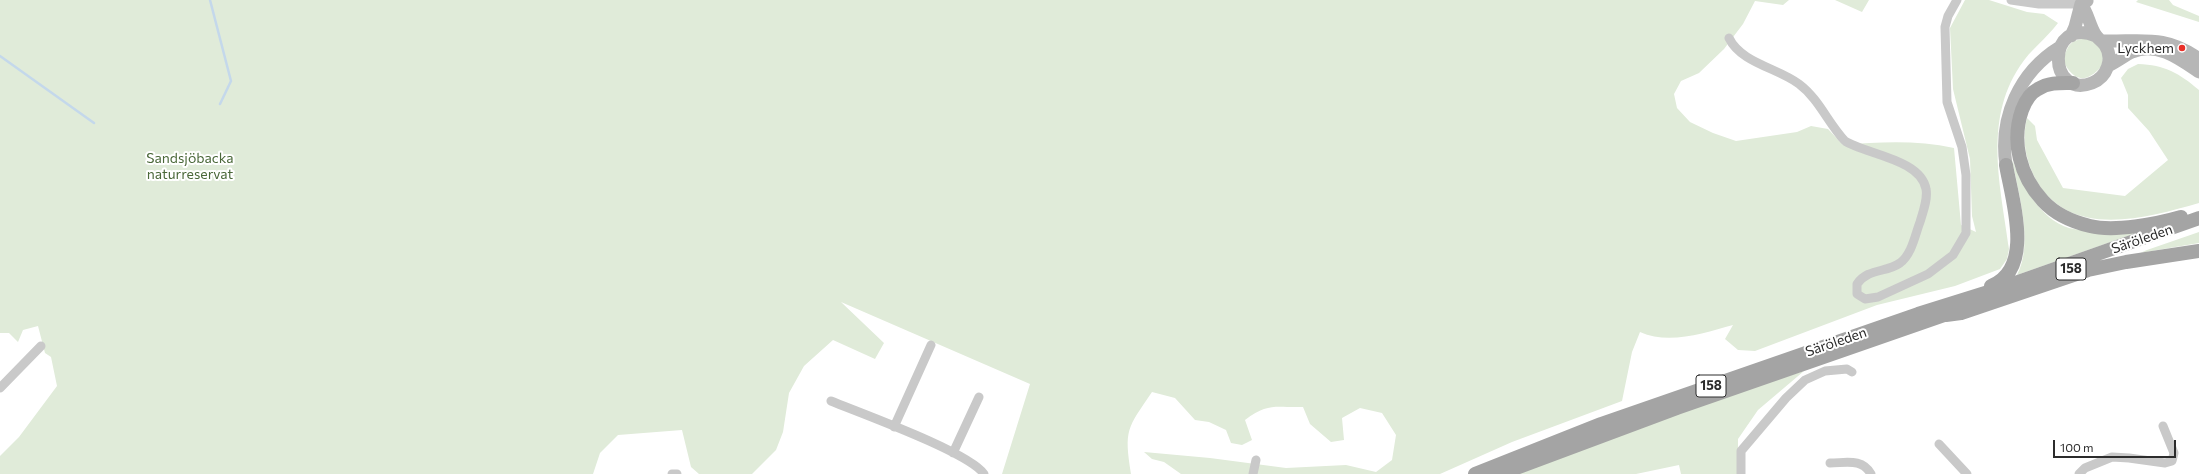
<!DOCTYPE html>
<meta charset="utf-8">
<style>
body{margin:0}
#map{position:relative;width:2199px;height:474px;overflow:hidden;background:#fff;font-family:Commissioner,sans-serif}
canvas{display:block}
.scale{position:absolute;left:2053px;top:440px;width:123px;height:18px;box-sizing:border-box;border:2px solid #2c2c2c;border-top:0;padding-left:5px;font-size:12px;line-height:14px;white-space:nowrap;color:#2c2c2c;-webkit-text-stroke:3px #fff;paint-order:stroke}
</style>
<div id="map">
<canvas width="2199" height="474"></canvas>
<div class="scale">100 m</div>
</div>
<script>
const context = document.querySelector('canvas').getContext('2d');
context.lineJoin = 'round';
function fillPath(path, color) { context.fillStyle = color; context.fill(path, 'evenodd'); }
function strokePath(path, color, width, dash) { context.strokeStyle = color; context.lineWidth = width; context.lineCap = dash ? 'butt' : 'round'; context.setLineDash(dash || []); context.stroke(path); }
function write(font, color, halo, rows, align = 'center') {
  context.font = font + ' Commissioner,sans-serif'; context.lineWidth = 4; context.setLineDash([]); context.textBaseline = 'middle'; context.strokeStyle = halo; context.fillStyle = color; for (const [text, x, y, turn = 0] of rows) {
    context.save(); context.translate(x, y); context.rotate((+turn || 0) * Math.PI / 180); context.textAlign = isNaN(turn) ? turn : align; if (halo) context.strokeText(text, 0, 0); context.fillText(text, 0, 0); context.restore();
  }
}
const green = new Path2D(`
 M 0,0 L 1789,0 L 1783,5 L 1755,1 L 1743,24 L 1724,49 L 1699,73 L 1681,81 L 1674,94 L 1677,108 L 1690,122 L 1713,133 L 1736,141 L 1797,132 L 1811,126 L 1828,129 L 1843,145 C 1880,142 1917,140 1954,148 L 1961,225 L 1976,232 L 1972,216 L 1970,159 L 1953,89 L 1950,28 L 1965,0 L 1989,0 L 2027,12 L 2044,14 L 2058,23 C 2046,39 2031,49 2020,66 C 1983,121 2001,188 2009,249 L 2007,259 L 2000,269 L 1955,286 L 1877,305 L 1755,351 L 1738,350 L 1725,339 L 1733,325 C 1704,333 1669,345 1640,332 L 1632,352 L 1622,401 L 1512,442 L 1440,474 L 1181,474 L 1164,462 L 1152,459 L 1144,452 L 1210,458 L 1286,468 L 1346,465 L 1376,472 L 1392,460 L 1396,435 L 1382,413 L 1360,408 L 1342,418 L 1344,440 L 1331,442 L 1310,424 L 1303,407 C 1276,408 1269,402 1245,420 L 1252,440 L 1242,445 L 1231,443 L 1226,430 L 1209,422 L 1195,420 L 1175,398 L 1152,392 C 1127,429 1124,429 1131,474 L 1002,474 L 1030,384 L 841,302 L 884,343 L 875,359 L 833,340 L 804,366 L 789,393 L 783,432 L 776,450 L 752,474 L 699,474 L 691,467 L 682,430 L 618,435 L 600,453 L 593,474 L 0,474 L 0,456 L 19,437 L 57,386 L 51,357 L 45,353 L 38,326 L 23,330 L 18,342 L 9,333 L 0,333 Z
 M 1835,0 L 1869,0 L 1862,12 Z
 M 2138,0 L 2169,0 L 2173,5 L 2199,16 L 2199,22 L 2136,2 Z
 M 2089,38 L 2104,50 L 2102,66 C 2086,84 2073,82 2063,60 C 2069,43 2070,40 2089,38 Z
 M 2138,64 C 2165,65 2179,73 2199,90 L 2199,203 C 2143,219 2065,241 2033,174 C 2025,156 2022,137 2027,118 L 2035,126 L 2037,140 L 2063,188 L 2125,196 L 2168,160 L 2149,131 L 2128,108 L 2128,95 L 2121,78 L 2128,69 Z
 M 2012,159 C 2021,184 2040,219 2069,228 C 2088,233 2118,231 2139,232 L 2017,275 C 2034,244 2018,192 2012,159 Z
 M 2199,232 L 2199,243 L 2140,253 L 2147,250 Z
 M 1804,371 L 1758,410 L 1738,439 L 1738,474 L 1681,474 L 1679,465 L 1636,474 L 1514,474 L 1651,419 Z`);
const stream = new Path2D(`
 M 210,0 L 231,81 L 220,104
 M 0,56 L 94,123`);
const street = new Path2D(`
 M 2011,0 L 2039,4 L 2081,4
 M 1729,38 C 1741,63 1778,68 1799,84 C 1819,99 1828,123 1845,141 C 1865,154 1921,159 1926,189 C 1928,199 1923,212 1920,222 C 1915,235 1912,254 1900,263 C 1886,273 1868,268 1857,284 L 1857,294 L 1865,299 L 1878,297 L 1928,274 L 1953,255 L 1966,233 L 1966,175 L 1962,147 L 1947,102 L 1945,27 L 1948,16 L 1957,0
 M 0,388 L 41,346
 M 831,401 C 860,413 969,452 984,474
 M 894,427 L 931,345
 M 1939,444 L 1967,474
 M 953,453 L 979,397
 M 1830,463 C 1846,463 1862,458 1871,474
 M 672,474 L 677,474
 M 1253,474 L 1256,460
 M 1741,474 L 1741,451 L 1786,398 L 1805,380 L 1825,371 L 1847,369 L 1852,372
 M 2079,474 L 2085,468 L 2112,457 L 2129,458 L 2165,463 L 2172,461 L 2174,453 L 2163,426`);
const secondary = new Path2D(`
 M 2081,4 C 2088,13 2089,24 2095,34 C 2097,38 2102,41 2105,45 C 2114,59 2107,77 2092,83 C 2047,100 2046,15 2096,36
 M 2071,36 L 2075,27 L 2081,4 L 2087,1
 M 2102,41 C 2141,42 2165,34 2199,59
 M 2108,66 C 2116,62 2124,56 2132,52 C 2156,41 2180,59 2199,72
 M 2006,165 C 1999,118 2019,72 2060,47`);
const primary = new Path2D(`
 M 2073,83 C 2061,83 2049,82 2038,89 C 2030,93 2025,102 2022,110 C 2011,142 2020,176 2043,201 C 2055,214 2073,222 2090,226 C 2114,232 2157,224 2181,217
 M 1991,286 C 2035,269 2012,200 2006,165
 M 1946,315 L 1961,313 L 2088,270 L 2126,262 L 2199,251
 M 1475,474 L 1601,424 L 1918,314 L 1998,289 L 2199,218
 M 1500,474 L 1677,408 L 1956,311`);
const markers = [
 [2182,48,4,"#e92f28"]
];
const shields = [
 [2071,269,30],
 [1711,386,30]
];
const shieldNames = [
 ["158",2071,269],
 ["158",1711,386]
];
const poiNames = [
 ["Lyckhem",2174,48]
];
const parkNames = [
 ["Sandsjöbacka",190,158],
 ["naturreservat",190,174]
];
const streetNames = [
 ["Säröleden",2142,239,-19],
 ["Säröleden",1836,342,-19]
];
fillPath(green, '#e0ebd9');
strokePath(stream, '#c4d8eb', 2.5);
strokePath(street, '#c9c9c9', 9);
strokePath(secondary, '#b6b6b6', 13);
strokePath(primary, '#a4a4a4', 14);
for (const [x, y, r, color] of markers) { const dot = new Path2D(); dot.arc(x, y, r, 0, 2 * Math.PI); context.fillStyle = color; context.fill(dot); strokePath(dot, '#fff', 1.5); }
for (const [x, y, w] of shields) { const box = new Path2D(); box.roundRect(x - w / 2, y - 11, w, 22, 3); context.fillStyle = '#fff'; context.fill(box); strokePath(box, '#2c2c2c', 1); }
write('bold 13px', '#2c2c2c', null, shieldNames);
write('14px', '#2c2c2c', '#fff', poiNames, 'right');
write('14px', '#4a6839', '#fff', parkNames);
write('14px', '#2c2c2c', '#fff', streetNames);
</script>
